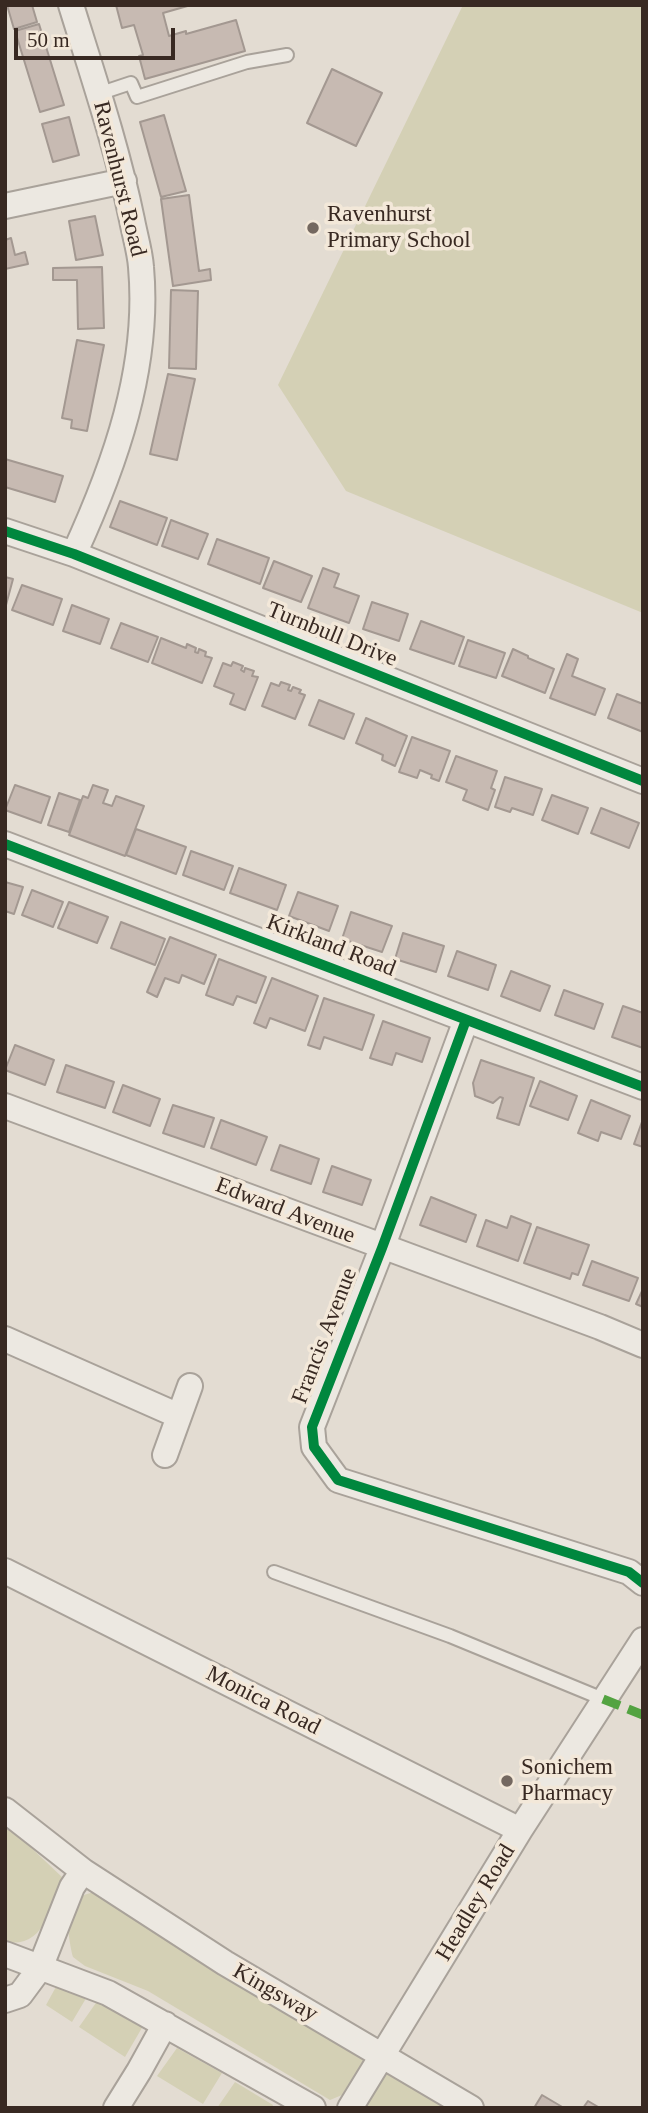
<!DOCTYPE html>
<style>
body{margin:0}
#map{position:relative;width:648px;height:2113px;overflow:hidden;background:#e3dcd2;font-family:"Times New Roman",serif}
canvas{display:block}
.frame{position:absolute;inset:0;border:7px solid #382922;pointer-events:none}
.scale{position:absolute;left:14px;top:28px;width:161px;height:32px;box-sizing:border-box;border:4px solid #382922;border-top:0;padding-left:9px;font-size:21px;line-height:24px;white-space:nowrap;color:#382922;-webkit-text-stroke:5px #f3e8d9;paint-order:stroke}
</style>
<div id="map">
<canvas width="648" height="2113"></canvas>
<div class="frame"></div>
<div class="scale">50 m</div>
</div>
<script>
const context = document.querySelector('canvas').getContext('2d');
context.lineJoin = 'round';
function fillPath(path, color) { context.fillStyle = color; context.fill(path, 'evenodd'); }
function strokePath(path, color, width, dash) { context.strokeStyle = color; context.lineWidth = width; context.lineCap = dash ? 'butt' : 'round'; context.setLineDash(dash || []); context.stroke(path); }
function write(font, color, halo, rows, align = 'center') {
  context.font = font + ' "Times New Roman",serif'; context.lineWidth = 7; context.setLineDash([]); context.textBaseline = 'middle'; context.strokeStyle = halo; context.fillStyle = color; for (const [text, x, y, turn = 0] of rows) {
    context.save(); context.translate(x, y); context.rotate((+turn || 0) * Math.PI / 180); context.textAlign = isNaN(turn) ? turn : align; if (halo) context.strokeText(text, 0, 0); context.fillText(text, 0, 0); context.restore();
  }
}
const green = new Path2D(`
 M 463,5 L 643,5 L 643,613 L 346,491 L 278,385 Z
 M 5,1823 L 62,1877 C 51,1906 45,1949 5,1942 Z
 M 97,1892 L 363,2055 L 363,2061 L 342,2095 L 330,2100 L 148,1991 L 85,1966 L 73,1957 C 67,1931 61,1895 97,1892 Z
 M 57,1985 L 88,1995 L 72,2022 L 46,2005 Z
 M 98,2000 L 143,2026 L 125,2057 L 79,2027 Z
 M 177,2048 L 222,2073 L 203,2104 L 157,2076 Z
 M 388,2071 L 455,2108 L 365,2108 Z
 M 235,2082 L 273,2105 L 272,2108 L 217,2108 Z`);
const building = new Path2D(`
 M 7,5 L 32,5 L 37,22 L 14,29 Z
 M 116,5 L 191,5 L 163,13 L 169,36 L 186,31 L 186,34 L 236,20 L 245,51 L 145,79 L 139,56 L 143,55 L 134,25 L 122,28 Z
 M 39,24 L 64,105 L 40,112 L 15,31 Z
 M 332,69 L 382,93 L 356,146 L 307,123 Z
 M 164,115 L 186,191 L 161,197 L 140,122 Z
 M 69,117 L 79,155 L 53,162 L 42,124 Z
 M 189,195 L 199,271 L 210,269 L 211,280 L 173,286 L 161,199 Z
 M 95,216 L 103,255 L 76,260 L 69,221 Z
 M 11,238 L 15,255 L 25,252 L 28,264 L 5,269 L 5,240 Z
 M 102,267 L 104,328 L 78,329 L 77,280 L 53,280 L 53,268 Z
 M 171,290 L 198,291 L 196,369 L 169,368 Z
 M 77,340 L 104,345 L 87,431 L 71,428 L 72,420 L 62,418 Z
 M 168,374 L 195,379 L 177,460 L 150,454 Z
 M 5,459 L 63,476 L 55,502 L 5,487 Z
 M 120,501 L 167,518 L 157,545 L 110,527 Z
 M 171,520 L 208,534 L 198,559 L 162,546 Z
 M 217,539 L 269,558 L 260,584 L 208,564 Z
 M 274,561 L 312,576 L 301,602 L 263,588 Z
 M 323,568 L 339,574 L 334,587 L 359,596 L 349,623 L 308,608 Z
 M 5,577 L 13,579 L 6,605 L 5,605 Z
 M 22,585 L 62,599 L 53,625 L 12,610 Z
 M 372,602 L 408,614 L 399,641 L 363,629 Z
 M 72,605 L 109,619 L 100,644 L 63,631 Z
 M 421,621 L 464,637 L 454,664 L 410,649 Z
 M 121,623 L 158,637 L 148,662 L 111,648 Z
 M 161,638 L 186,648 L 187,644 L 196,648 L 195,652 L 198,653 L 199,649 L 206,652 L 205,656 L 212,658 L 202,683 L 152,663 Z
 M 468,640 L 505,653 L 496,678 L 459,666 Z
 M 513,649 L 528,656 L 528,658 L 554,669 L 545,693 L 502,676 Z
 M 567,654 L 578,659 L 572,676 L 605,689 L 595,715 L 550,698 Z
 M 233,662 L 243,666 L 241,670 L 244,672 L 245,668 L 254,671 L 252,676 L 258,677 L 245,710 L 230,704 L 234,694 L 214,686 L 223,663 L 231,666 Z
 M 281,682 L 290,685 L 288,690 L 291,691 L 293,687 L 301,690 L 299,693 L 305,695 L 295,719 L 262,706 L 271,683 L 279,686 Z
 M 617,694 L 643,704 L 643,732 L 608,718 Z
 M 319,700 L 354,714 L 344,739 L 309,725 Z
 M 366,718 L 407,736 L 395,766 L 382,760 L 383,755 L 356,743 Z
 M 412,737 L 450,751 L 439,781 L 431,778 L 432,775 L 420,770 L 417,778 L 399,772 Z
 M 456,756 L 497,771 L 491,788 L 495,790 L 488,810 L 463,800 L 467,790 L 446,782 Z
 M 505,777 L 542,789 L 533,815 L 512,808 L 510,812 L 495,807 Z
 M 15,785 L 50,797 L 41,823 L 5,810 Z
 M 93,785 L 108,790 L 103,803 L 112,806 L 116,796 L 144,806 L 125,856 L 69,835 L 83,796 L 88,798 Z
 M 59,793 L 80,800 L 69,832 L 48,825 Z
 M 552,795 L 588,808 L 578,834 L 542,820 Z
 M 601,808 L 639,823 L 629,848 L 591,833 Z
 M 136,829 L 186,847 L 176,874 L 126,855 Z
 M 191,851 L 233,866 L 224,890 L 183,875 Z
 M 239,868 L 286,885 L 277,910 L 230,893 Z
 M 5,882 L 23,887 L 14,914 L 5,911 Z
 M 32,890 L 63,902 L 53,927 L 22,915 Z
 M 298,892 L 338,906 L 329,931 L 289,916 Z
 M 69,902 L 108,917 L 97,943 L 58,928 Z
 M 351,912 L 392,926 L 382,952 L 342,939 Z
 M 121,922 L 165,939 L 155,965 L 111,948 Z
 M 403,933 L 444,946 L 436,972 L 395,959 Z
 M 170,937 L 216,955 L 204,984 L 182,975 L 179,983 L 165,978 L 157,997 L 147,992 Z
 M 457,951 L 496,965 L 488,990 L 448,976 Z
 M 219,959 L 266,977 L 256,1003 L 237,996 L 233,1005 L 206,995 Z
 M 511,971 L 550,986 L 540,1011 L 501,996 Z
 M 272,978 L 318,996 L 305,1031 L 270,1018 L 266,1028 L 254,1023 Z
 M 564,990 L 603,1004 L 594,1029 L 555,1015 Z
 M 324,998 L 374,1015 L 362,1050 L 324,1037 L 320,1049 L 308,1045 Z
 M 623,1006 L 643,1013 L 643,1048 L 612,1037 Z
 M 383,1021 L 430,1038 L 422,1062 L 396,1053 L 392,1065 L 370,1058 Z
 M 15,1045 L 54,1060 L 45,1085 L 5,1070 Z
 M 481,1060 L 534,1078 L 519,1125 L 497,1118 L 503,1098 L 500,1097 L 493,1103 L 475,1096 L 473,1083 Z
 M 66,1065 L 114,1082 L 105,1108 L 57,1092 Z
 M 540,1081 L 577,1096 L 568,1120 L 530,1106 Z
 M 123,1085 L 160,1099 L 150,1126 L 113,1112 Z
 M 591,1100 L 630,1116 L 621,1139 L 601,1132 L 598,1141 L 578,1133 Z
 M 173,1105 L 214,1118 L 204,1147 L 163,1133 Z
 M 643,1119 L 643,1147 L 634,1144 Z
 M 221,1120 L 267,1137 L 256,1165 L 211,1148 Z
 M 280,1145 L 319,1159 L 311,1184 L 271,1170 Z
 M 332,1166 L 371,1180 L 362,1205 L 323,1192 Z
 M 431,1197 L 476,1215 L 466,1242 L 420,1225 Z
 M 511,1216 L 531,1224 L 518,1261 L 477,1246 L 486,1220 L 507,1228 Z
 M 537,1227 L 589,1245 L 578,1275 L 572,1273 L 570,1279 L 524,1263 Z
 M 592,1261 L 638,1278 L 629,1301 L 583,1285 Z
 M 643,1289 L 643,1307 L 636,1304 Z
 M 542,2095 L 564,2108 L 534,2108 Z
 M 588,2101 L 600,2108 L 583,2108 Z`);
const service = new Path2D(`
 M 98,94 L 131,83 L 137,97 L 247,62 L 287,55
 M 274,1572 L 450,1636 L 603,1699`);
const minor = new Path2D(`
 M 71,5 C 93,76 117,147 132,220 C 135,236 140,252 141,267 C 150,367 115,465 74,554
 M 5,206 L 124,181
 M 5,531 L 74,554 L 643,781
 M 5,844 L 643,1087
 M 466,1020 L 382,1248 L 312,1427 L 314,1447 L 338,1480 L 629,1572 L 643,1583
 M 5,1106 L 600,1327 L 643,1345
 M 5,1339 L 179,1416
 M 165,1455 L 190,1386
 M 5,1571 L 520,1830
 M 5,1810 L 83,1871 L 225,1963 L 471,2108
 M 5,1954 L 108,1993 L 313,2108
 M 5,2000 L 20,1995 L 40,1968 L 72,1887 L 83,1871
 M 116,2108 L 139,2071 L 165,2024
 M 350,2108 L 520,1830 L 643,1640`);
const quiet = new Path2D(`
 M 603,1699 L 643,1715`);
const cycleway = new Path2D(`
 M 5,531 L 74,554 L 643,781
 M 5,844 L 643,1087
 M 466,1020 L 382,1248 L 312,1427 L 314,1447 L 338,1480 L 629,1572 L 643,1583`);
const markers = [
 [313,228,7,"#746860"],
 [507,1781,7,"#746860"]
];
const streetNames = [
 ["Ravenhurst Road",119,179,76],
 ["Turnbull Drive",332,635,22],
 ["Kirkland Road",331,946,21],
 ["Edward Avenue",285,1211,21],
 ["Francis Avenue",325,1336,-69],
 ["Monica Road",263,1701,27],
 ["Headley Road",476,1903,-59],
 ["Kingsway",275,1993,30]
];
const poiNames = [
 ["Ravenhurst",327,215],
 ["Primary School",327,241],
 ["Sonichem",521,1768],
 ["Pharmacy",521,1794]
];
fillPath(green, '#d4d0b5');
fillPath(building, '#c7bab2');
strokePath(building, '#a39891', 2);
strokePath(service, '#a9a29a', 16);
strokePath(minor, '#a9a29a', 28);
strokePath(service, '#ece8e1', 12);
strokePath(minor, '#ece8e1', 24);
strokePath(quiet, '#53a341', 9, [18, 9]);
strokePath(cycleway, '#00873e', 10);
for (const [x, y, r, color] of markers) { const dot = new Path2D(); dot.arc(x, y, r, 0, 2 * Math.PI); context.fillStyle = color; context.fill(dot); strokePath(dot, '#f3e8d9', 2.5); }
write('23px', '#382922', '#f3e8d9', streetNames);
write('23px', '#382922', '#f3e8d9', poiNames, 'left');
</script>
